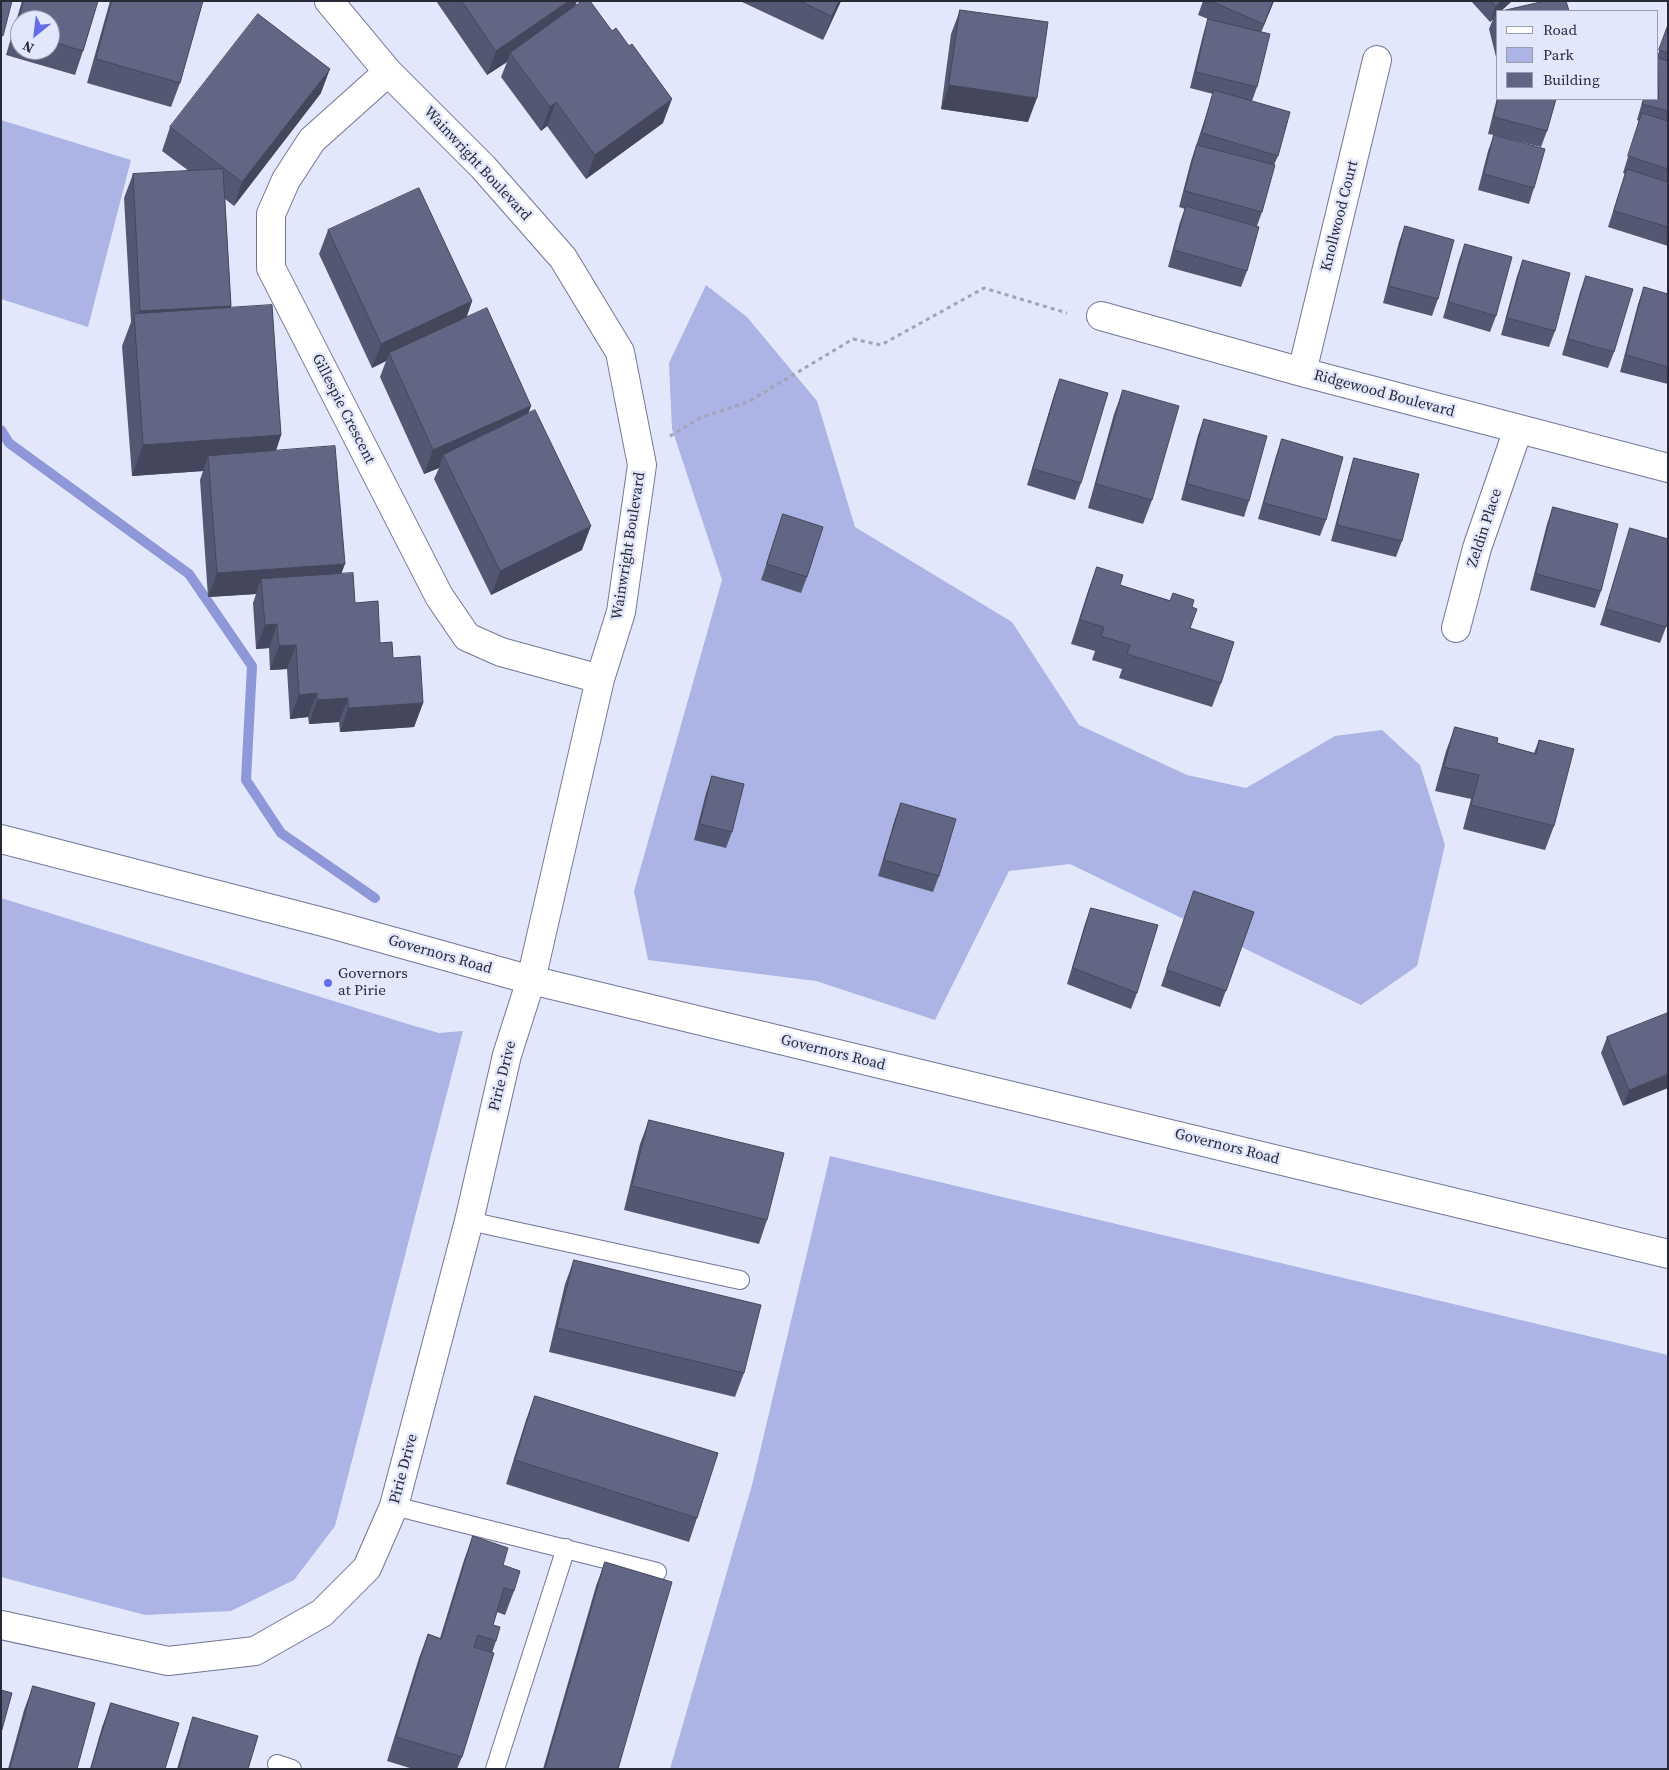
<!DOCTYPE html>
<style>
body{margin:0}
#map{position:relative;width:1669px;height:1770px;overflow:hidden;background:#e3e7fc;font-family:"Source Serif 4",serif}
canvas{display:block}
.frame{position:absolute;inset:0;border:2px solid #282b37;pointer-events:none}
.legend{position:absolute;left:1496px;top:10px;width:162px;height:90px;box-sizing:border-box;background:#e3e7fc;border:1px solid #989cad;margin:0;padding:6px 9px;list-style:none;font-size:15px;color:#282b37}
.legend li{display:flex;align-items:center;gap:10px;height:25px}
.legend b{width:25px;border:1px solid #989cad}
.north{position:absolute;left:10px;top:10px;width:50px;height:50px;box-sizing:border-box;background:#e3e7fc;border:1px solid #989cad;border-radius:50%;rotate:209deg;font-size:14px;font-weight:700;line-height:20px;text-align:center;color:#282b37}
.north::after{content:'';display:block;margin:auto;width:18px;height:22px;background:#666ee7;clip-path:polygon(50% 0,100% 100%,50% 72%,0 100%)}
</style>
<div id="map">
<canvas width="1669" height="1770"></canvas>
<div class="frame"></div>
<ul class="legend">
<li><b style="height:6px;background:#fff"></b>Road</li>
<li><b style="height:14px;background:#abb4e5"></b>Park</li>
<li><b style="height:14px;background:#616684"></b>Building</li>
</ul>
<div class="north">N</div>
</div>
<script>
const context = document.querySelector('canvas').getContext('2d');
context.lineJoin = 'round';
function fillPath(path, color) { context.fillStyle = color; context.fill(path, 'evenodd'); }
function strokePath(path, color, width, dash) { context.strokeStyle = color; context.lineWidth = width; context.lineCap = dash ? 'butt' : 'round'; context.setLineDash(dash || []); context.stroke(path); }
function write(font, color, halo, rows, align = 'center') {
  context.font = font + ' "Source Serif 4",serif'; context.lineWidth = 5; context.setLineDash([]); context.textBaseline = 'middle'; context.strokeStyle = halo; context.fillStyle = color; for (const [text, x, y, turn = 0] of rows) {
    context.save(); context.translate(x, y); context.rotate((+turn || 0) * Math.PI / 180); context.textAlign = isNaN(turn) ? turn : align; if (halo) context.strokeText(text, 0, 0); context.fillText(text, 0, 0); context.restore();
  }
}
const green = new Path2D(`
 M 1,120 L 131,160 L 88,327 L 1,299 Z
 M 706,285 L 747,317 L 817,401 L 855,527 L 1012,622 L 1079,725 L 1187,775 L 1246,788 L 1335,736 L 1382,730 L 1420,765 L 1445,845 L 1417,966 L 1361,1005 L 1070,864 L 1009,871 L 935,1020 L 816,981 L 648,960 L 634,891 L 722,580 L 672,429 L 669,363 Z
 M 1,898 L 411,1025 L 439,1033 L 463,1031 L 335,1526 L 294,1580 L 231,1611 L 145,1615 L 1,1577 Z
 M 830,1156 L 1668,1355 L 1668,1769 L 670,1769 L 752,1485 Z`);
const stream = new Path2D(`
 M 1,430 L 9,443 L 189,574 L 252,666 L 246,780 L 281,833 L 375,898`);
const path = new Path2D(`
 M 670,436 L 700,418 L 748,402 L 853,339 L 881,345 L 984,288 L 1067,313`);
const lane = new Path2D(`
 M 469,1221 L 740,1280
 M 394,1506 L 657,1572
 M 277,1764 L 292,1769
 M 495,1769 L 566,1548`);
const street = new Path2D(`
 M 388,72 L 312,140 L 286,180 L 271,214 L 271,268 L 439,596 L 467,637 L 501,652 L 600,679
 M 1101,316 L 1302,372 L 1668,468
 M 1302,372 L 1377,60
 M 1456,628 L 1477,548 L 1514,441 L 1515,429
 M 1,1625 L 168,1661 L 255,1651 L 322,1613 L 367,1568 L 394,1506 L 469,1221 L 507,1055 L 531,980 L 600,679 L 621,612 L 642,465 L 620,352 L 563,258 L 483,167 L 388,72 L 329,1`);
const secondary = new Path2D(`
 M 1,839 L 327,923 L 531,980 L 1668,1254`);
const wall = new Path2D(`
 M 22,1 L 98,1 L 83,51 L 75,75 L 6,55 ZM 20,20 L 50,20 L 50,50 L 20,50 Z
 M 110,1 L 203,1 L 180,83 L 171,107 L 87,83 Z
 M 436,1 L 577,1 L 575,6 L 663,123 L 586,179 L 547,126 L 541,131 L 501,77 L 507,62 L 487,75 Z
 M 740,1 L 841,1 L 823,40 Z
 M 1203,1 L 1274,1 L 1261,32 L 1257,87 L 1252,101 L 1278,156 L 1274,165 L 1262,212 L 1257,226 L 1247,271 L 1241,287 L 1168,267 L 1180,222 L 1185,209 L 1179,207 L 1191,161 L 1213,94 L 1190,88 L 1203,35 L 1208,19 L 1198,15 Z
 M 1471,1 L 1512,1 L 1501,11 L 1498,11 L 1498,65 L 1489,29 L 1493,19 L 1490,22 Z
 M 960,10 L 1028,122 L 941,109 L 951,34 Z
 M 1668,24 L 1668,246 L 1608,227 L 1625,174 L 1623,173 L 1639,121 L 1637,120 L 1643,99 L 1658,99 L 1658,54 Z
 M 321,93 L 234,206 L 225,199 L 231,306 L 231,308 L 281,435 L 276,451 L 355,603 L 380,643 L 393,658 L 423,703 L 414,727 L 340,732 L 339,722 L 309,724 L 308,717 L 290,719 L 287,669 L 270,670 L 269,648 L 256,649 L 253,603 L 256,594 L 208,597 L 200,480 L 203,471 L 132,476 L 122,346 L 131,322 L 124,198 L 133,174 L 189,171 L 162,151 L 170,127 Z
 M 1498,94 L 1498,99 L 1556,99 L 1547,131 L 1541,147 L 1505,138 L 1534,188 L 1529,204 L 1478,190 L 1488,151 L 1494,135 L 1488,134 Z
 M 1405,226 L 1438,299 L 1432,316 L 1383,303 L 1399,242 Z
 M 328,230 L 472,301 L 466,318 L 531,406 L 528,414 L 582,550 L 491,595 L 434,479 L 439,468 L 424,474 L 380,377 L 386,361 L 372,368 L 319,254 Z
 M 1465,244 L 1496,316 L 1490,332 L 1443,318 L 1459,260 Z
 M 1523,260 L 1555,331 L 1549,347 L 1501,335 L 1517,276 Z
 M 1586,276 L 1614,352 L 1608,368 L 1562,355 L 1580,292 Z
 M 1644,287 L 1668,294 L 1668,384 L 1620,372 L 1638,304 Z
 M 1060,379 L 1081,483 L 1075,500 L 1027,485 L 1054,395 Z
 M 1123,390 L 1152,500 L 1143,524 L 1088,508 L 1114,414 Z
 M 1204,419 L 1249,501 L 1244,517 L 1181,500 L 1198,435 Z
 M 1282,439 L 1326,520 L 1320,536 L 1258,519 L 1276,456 Z
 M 1354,458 L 1402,541 L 1396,557 L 1331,541 L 1349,474 Z
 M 1553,507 L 1601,591 L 1595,608 L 1530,590 L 1547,524 Z
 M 783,514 L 807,577 L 801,593 L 761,580 Z
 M 1630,528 L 1666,627 L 1660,643 L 1600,625 L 1625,545 Z
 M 1097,567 L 1120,585 L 1192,607 L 1190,628 L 1221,683 L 1212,707 L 1119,678 L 1122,669 L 1092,660 L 1095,651 L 1071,644 L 1088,591 Z
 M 1455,727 L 1497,743 L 1534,753 L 1539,740 L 1554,826 L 1545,850 L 1463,829 L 1471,799 L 1435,791 L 1446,751 Z
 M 712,776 L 732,832 L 726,848 L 694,840 L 706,793 Z
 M 901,803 L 939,876 L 933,892 L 878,876 L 895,819 Z
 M 1194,891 L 1254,912 L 1220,1007 L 1161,986 Z
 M 1091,908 L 1137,993 L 1131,1009 L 1067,984 L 1085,924 Z
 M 1668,1013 L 1623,1106 L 1601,1053 L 1607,1037 Z
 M 649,1120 L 767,1220 L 759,1244 L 624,1210 L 640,1144 Z
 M 574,1260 L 744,1373 L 735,1397 L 549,1352 L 565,1284 Z
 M 535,1396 L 697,1518 L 689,1542 L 506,1484 L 526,1420 Z
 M 473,1536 L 503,1565 L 514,1591 L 505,1615 L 497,1612 L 493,1625 L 496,1641 L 492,1653 L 462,1757 L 457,1769 L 413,1769 L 387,1761 L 419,1658 L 428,1634 L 440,1638 L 464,1560 Z
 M 605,1562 L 618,1769 L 543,1769 L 596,1586 Z
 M 33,1686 L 77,1769 L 8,1769 L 24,1710 Z
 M 111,1703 L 165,1769 L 90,1769 L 102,1727 Z
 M 193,1717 L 248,1769 L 177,1769 L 185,1741 Z`);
const shadedWall = new Path2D(`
 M 569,1 L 577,1 L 570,18 L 510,53 L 507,62 L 487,75 L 496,51 Z
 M 839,1 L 841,1 L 823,40 L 832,16 Z
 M 1273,1 L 1274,1 L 1258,40 L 1264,24 Z
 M 1501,1 L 1512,1 L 1501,11 L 1498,11 L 1498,15 L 1495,13 L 1493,19 L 1490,22 L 1496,6 Z
 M 330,69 L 321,93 L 234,206 L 242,182 Z
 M 949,85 L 1037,98 L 1028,122 L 941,109 Z
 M 672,99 L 663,123 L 586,179 L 595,155 Z
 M 556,102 L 547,126 L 541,131 L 550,107 Z
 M 472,301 L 464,325 L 389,353 L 386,361 L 372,368 L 381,344 Z
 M 231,306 L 222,330 L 135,327 L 140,311 Z
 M 531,406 L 522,430 L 443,455 L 439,468 L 424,474 L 433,450 Z
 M 281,435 L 270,467 L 208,456 L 203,471 L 132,476 L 143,445 Z
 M 591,526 L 582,550 L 491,595 L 500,571 Z
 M 345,564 L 336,588 L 261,579 L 256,594 L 208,597 L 217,573 Z
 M 277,624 L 269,648 L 256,649 L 265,625 Z
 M 296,645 L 287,669 L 270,670 L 279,646 Z
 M 317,693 L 308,717 L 290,719 L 299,695 Z
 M 348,698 L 339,722 L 309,724 L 317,700 Z
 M 423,703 L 414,727 L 340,732 L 348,708 Z
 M 1668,1074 L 1668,1088 L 1623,1106 L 1629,1090 Z`);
const building = new Path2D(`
 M 1,1 L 12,1 L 3,36 L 1,35 Z
 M 24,1 L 98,1 L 83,51 L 50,41 L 50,20 L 20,20 L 20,32 L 15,31 Z
 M 112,1 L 203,1 L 180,83 L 96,59 Z
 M 462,1 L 569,1 L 496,51 Z
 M 582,1 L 590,1 L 612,31 L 616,28 L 629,46 L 632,44 L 672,99 L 595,155 L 556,102 L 550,107 L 510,53 Z
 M 800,1 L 839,1 L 832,16 Z
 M 1211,1 L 1273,1 L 1264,24 Z
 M 1492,1 L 1501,1 L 1496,6 Z
 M 1545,1 L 1566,1 L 1569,11 L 1502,11 Z
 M 960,10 L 1048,22 L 1037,98 L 949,85 Z
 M 1498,12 L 1498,23 L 1495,13 Z
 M 258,14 L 330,69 L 242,182 L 170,127 Z
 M 1208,19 L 1270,34 L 1257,87 L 1196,72 Z
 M 1668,25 L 1668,53 L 1659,50 Z
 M 1658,58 L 1668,61 L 1668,111 L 1642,104 L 1644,99 L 1658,99 Z
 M 1214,90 L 1290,112 L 1278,156 L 1202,133 Z
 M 1498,99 L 1556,99 L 1547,131 L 1494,117 Z
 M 1642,113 L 1668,121 L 1668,169 L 1628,156 Z
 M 1494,135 L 1545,149 L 1534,188 L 1484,174 Z
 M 1197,145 L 1275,165 L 1262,212 L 1185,191 Z
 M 223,169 L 231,306 L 140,311 L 133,174 Z
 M 1627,169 L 1668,182 L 1668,227 L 1614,211 Z
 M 419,188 L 472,301 L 381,344 L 328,230 Z
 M 1186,206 L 1259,227 L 1247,271 L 1174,250 Z
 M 1405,226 L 1454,240 L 1438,299 L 1389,286 Z
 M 1465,244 L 1512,257 L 1496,316 L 1449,302 Z
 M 1523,260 L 1570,273 L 1555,331 L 1507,318 Z
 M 1586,276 L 1633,289 L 1614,352 L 1568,339 Z
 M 1644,287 L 1668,294 L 1668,367 L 1626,355 Z
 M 272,305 L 281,435 L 143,445 L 134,314 Z
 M 487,308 L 531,406 L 433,450 L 389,353 Z
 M 1060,379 L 1108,393 L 1081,483 L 1033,469 Z
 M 1123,390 L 1179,406 L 1152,500 L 1096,484 Z
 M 535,410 L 591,526 L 500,571 L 443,455 Z
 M 1204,419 L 1267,436 L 1249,501 L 1187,484 Z
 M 1282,439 L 1343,457 L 1326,520 L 1264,503 Z
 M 335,446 L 345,564 L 217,573 L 208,456 Z
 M 1354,458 L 1419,474 L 1402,541 L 1337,525 Z
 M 1553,507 L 1618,524 L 1601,591 L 1536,574 Z
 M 783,514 L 823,527 L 807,577 L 767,564 Z
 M 1630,528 L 1668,539 L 1668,620 L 1666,627 L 1606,609 Z
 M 1097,567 L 1123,575 L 1120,585 L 1170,601 L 1173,593 L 1194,600 L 1192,607 L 1197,609 L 1190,628 L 1234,642 L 1221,683 L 1127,654 L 1130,645 L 1101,636 L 1104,627 L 1080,620 Z
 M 353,573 L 355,603 L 378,601 L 380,643 L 392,642 L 393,658 L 420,656 L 423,703 L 348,708 L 348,698 L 317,700 L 317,693 L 299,695 L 296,645 L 279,646 L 277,624 L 265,625 L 261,579 Z
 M 1455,727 L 1498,738 L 1497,743 L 1536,754 L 1539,740 L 1574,749 L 1554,826 L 1471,805 L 1479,775 L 1444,767 Z
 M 712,776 L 744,784 L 732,832 L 700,824 Z
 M 901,803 L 956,819 L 939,876 L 884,860 Z
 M 1194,891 L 1254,912 L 1226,991 L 1167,970 Z
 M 1091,908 L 1158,925 L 1137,993 L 1073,968 Z
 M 1668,1013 L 1668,1074 L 1629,1090 L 1607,1037 Z
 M 649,1120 L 784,1153 L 767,1220 L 632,1186 Z
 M 574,1260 L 761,1305 L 744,1373 L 557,1328 Z
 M 535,1396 L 718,1453 L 697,1518 L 515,1460 Z
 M 473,1536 L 508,1548 L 503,1565 L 520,1571 L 514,1591 L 504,1588 L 493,1625 L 500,1627 L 496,1641 L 478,1635 L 474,1647 L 494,1653 L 462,1757 L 396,1737 L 428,1634 L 441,1639 Z
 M 605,1562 L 672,1582 L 618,1769 L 545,1769 Z
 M 33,1686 L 95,1703 L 77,1769 L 10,1769 Z
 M 1,1690 L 12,1693 L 1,1733 Z
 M 111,1703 L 179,1723 L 165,1769 L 91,1769 Z
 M 193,1717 L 258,1736 L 248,1769 L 179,1769 Z`);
const markers = [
 [328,983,5,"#666ee7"]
];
const streetNames = [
 ["Wainwright Boulevard",477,164,47],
 ["Knollwood Court",1340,216,-76],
 ["Ridgewood Boulevard",1384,394,15],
 ["Gillespie Crescent",343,409,63],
 ["Zeldin Place",1485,528,-72],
 ["Wainwright Boulevard",629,546,-81],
 ["Governors Road",440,955,16],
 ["Governors Road",833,1053,14],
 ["Pirie Drive",503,1076,-76],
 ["Governors Road",1227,1147,14],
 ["Pirie Drive",404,1469,-75]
];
const poiNames = [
 ["Governors",338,974],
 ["at Pirie",338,991]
];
fillPath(green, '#abb4e5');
strokePath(stream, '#8e98d8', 10);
strokePath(lane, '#717694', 20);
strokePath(street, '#717694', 30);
strokePath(secondary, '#717694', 30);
strokePath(path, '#a0a4b5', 3, [4, 4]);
strokePath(lane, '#fff', 18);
strokePath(street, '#fff', 28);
strokePath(secondary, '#fff', 28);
fillPath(wall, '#535872');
fillPath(shadedWall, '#44475c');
fillPath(building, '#616684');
strokePath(building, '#44475c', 1);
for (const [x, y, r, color] of markers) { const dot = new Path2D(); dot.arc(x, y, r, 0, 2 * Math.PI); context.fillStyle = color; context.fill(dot); strokePath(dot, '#e3e7fc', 2); }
write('15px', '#282b37', '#e3e7fc', streetNames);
write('15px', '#282b37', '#e3e7fc', poiNames, 'left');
</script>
